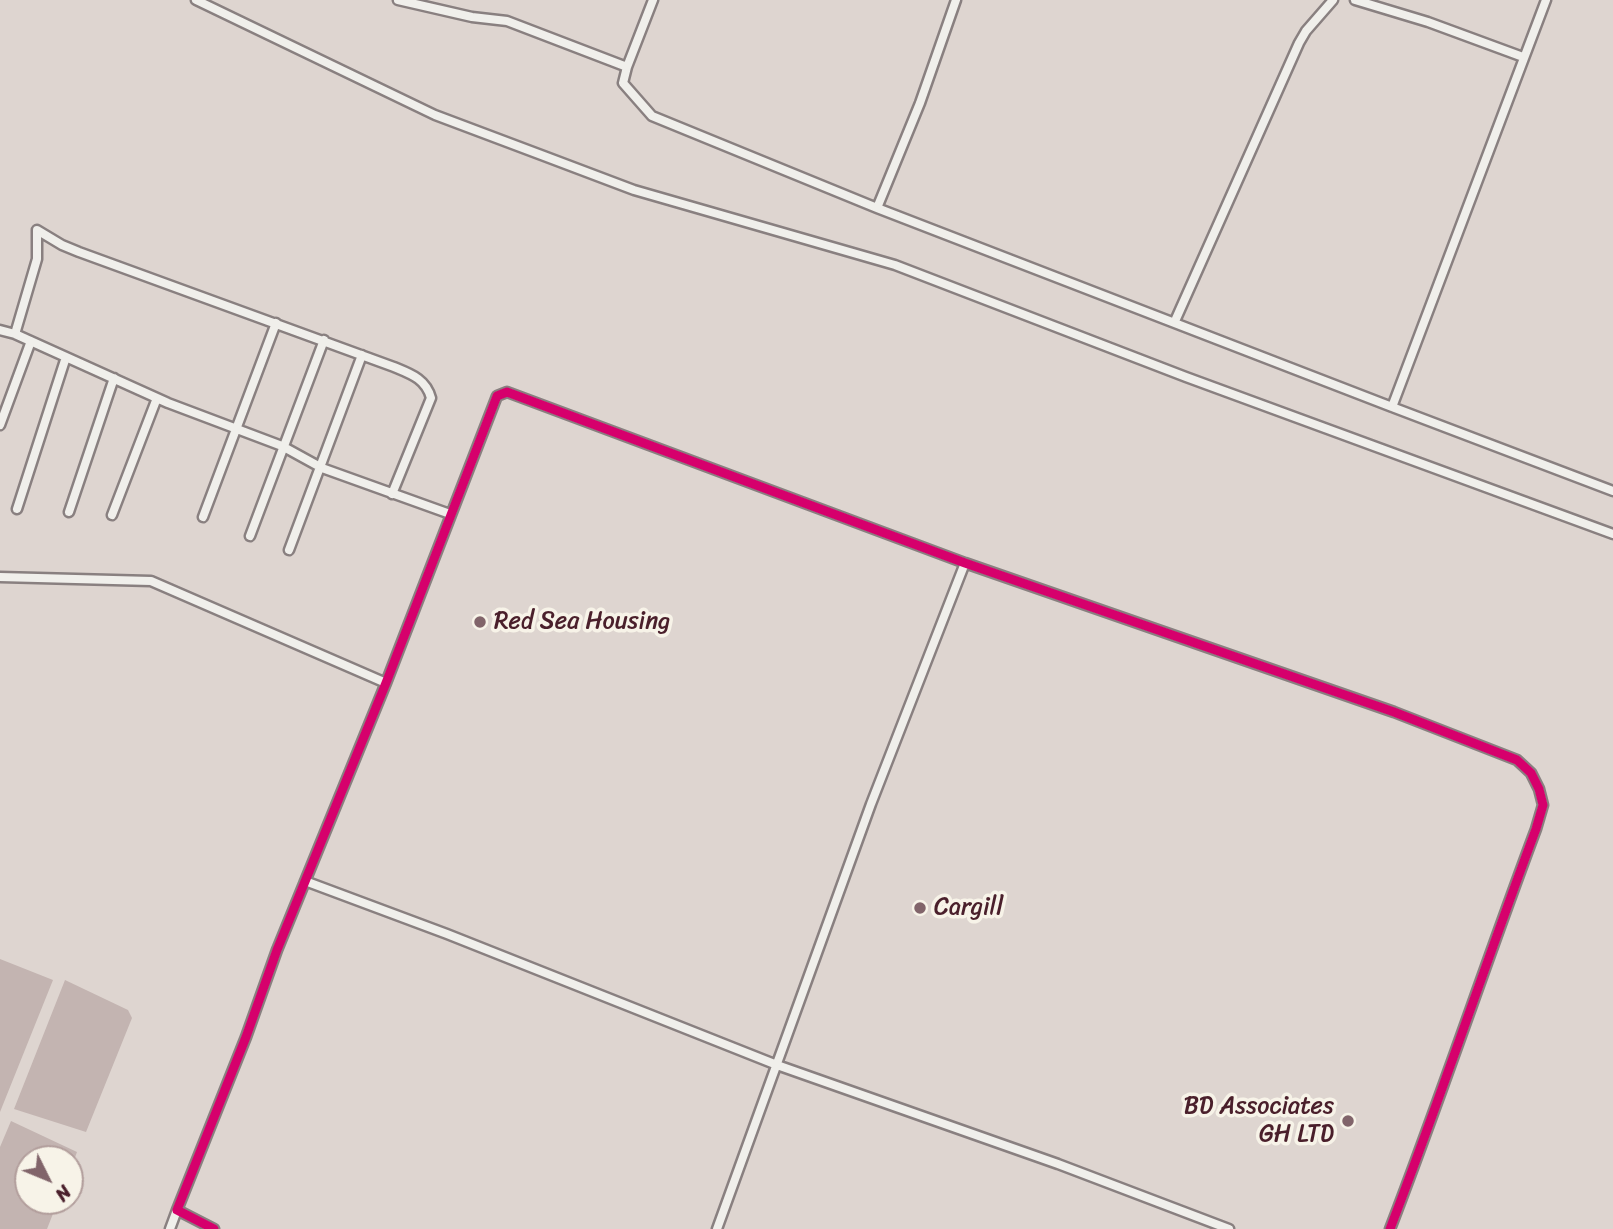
<!DOCTYPE html>
<style>
body{margin:0}
#map{position:relative;width:1613px;height:1229px;overflow:hidden;background:#e8e5e0;font-family:Sriracha,sans-serif}
canvas{display:block}
.north{position:absolute;left:14px;top:1145px;width:70px;height:70px;box-sizing:border-box;background:#f7f3e8;border:2px solid #b29e9c;border-radius:50%;rotate:133deg;font-size:19px;font-weight:700;line-height:28px;text-align:center;color:#4a1f2b}
.north::after{content:'';display:block;margin:auto;width:24px;height:32px;background:#81646a;clip-path:polygon(50% 0,100% 100%,50% 72%,0 100%)}
</style>
<div id="map">
<canvas width="1613" height="1229"></canvas>
<div class="north">N</div>
</div>
<script>
const context = document.querySelector('canvas').getContext('2d');
context.lineJoin = 'round';
function fillPath(path, color) { context.fillStyle = color; context.fill(path, 'evenodd'); }
function strokePath(path, color, width, dash) { context.strokeStyle = color; context.lineWidth = width; context.lineCap = dash ? 'butt' : 'round'; context.setLineDash(dash || []); context.stroke(path); }
function write(font, color, halo, rows, align = 'center') {
  context.font = font + ' Sriracha,sans-serif'; context.lineWidth = 7; context.setLineDash([]); context.textBaseline = 'middle'; context.strokeStyle = halo; context.fillStyle = color; for (const [text, x, y, turn = 0] of rows) {
    context.save(); context.translate(x, y); context.rotate((+turn || 0) * Math.PI / 180); context.textAlign = isNaN(turn) ? turn : align; if (halo) context.strokeText(text, 0, 0); context.fillText(text, 0, 0); context.restore();
  }
}
const built = new Path2D(`
 M 0,0 L 1613,0 L 1613,1229 L 0,1229 ZM 28,1159 L 70,1159 L 70,1201 L 28,1201 Z`);
const water = new Path2D(`
 M 0,959 L 53,980 L 0,1112 Z
 M 65,980 L 128,1010 L 132,1018 L 86,1132 L 14,1109 Z
 M 11,1121 L 77,1152 L 70,1171 L 70,1159 L 28,1159 L 28,1201 L 58,1201 L 47,1229 L 0,1229 L 0,1147 Z`);
const minor = new Path2D(`
 M 196,0 L 435,115 L 544,156 L 634,190 L 895,265 L 1186,377 L 1613,534
 M 398,0 L 472,17 L 507,21 L 627,67 L 623,83 L 652,116 L 877,208 L 1392,407 L 1546,0
 M 1355,0 L 1428,22 L 1523,57
 M 627,67 L 653,0
 M 877,208 L 920,103 L 956,0
 M 1175,321 L 1299,43 L 1306,31 L 1333,0
 M 0,330 L 15,334 L 168,403 L 282,446 L 322,468 L 450,514
 M 15,334 L 37,259 L 37,230 L 62,245 L 79,252 L 394,367 C 411,374 426,379 431,398 L 392,494
 M 1392,407 L 1613,491
 M 0,425 L 31,341
 M 17,509 L 66,357
 M 69,512 L 114,378
 M 112,515 L 157,398
 M 203,517 L 276,323
 M 250,536 L 324,340
 M 289,550 L 362,355
 M 0,577 L 151,581 L 386,683
 M 305,881 L 447,934 L 777,1065 L 1058,1164 L 1229,1229
 M 170,1229 L 177,1210
 M 214,1229 L 177,1210 L 246,1037 L 277,950 L 386,683 L 497,396 L 507,392 L 965,563 L 1394,712 L 1517,760 L 1531,773 L 1539,789 L 1543,805 L 1536,829 C 1486,962 1441,1097 1390,1229
 M 717,1229 L 871,804 L 965,563`);
const cycleway = new Path2D(`
 M 214,1229 L 177,1210 L 246,1037 L 277,950 L 386,683 L 497,396 L 507,392 L 965,563 L 1394,712 L 1517,760 L 1531,773 L 1539,789 L 1543,805 L 1536,829 C 1486,962 1441,1097 1390,1229`);
const markers = [
 [480,622,7,"#81646a"],
 [920,908,7,"#81646a"],
 [1348,1121,7,"#81646a"]
];
const poiNames = [
 ["Red Sea Housing",494,622],
 ["Cargill",934,908],
 ["BD Associates",1334,1107,"right"],
 ["GH LTD",1334,1135,"right"]
];
fillPath(built, '#ded5d0');
fillPath(water, '#c3b4b1');
strokePath(minor, '#898080', 13);
strokePath(minor, '#f0efeb', 8);
strokePath(cycleway, '#d6006c', 9);
for (const [x, y, r, color] of markers) { const dot = new Path2D(); dot.arc(x, y, r, 0, 2 * Math.PI); context.fillStyle = color; context.fill(dot); strokePath(dot, '#f7f3e8', 2.5); }
write('24px', '#4a1f2b', '#f7f3e8', poiNames, 'left');
</script>
